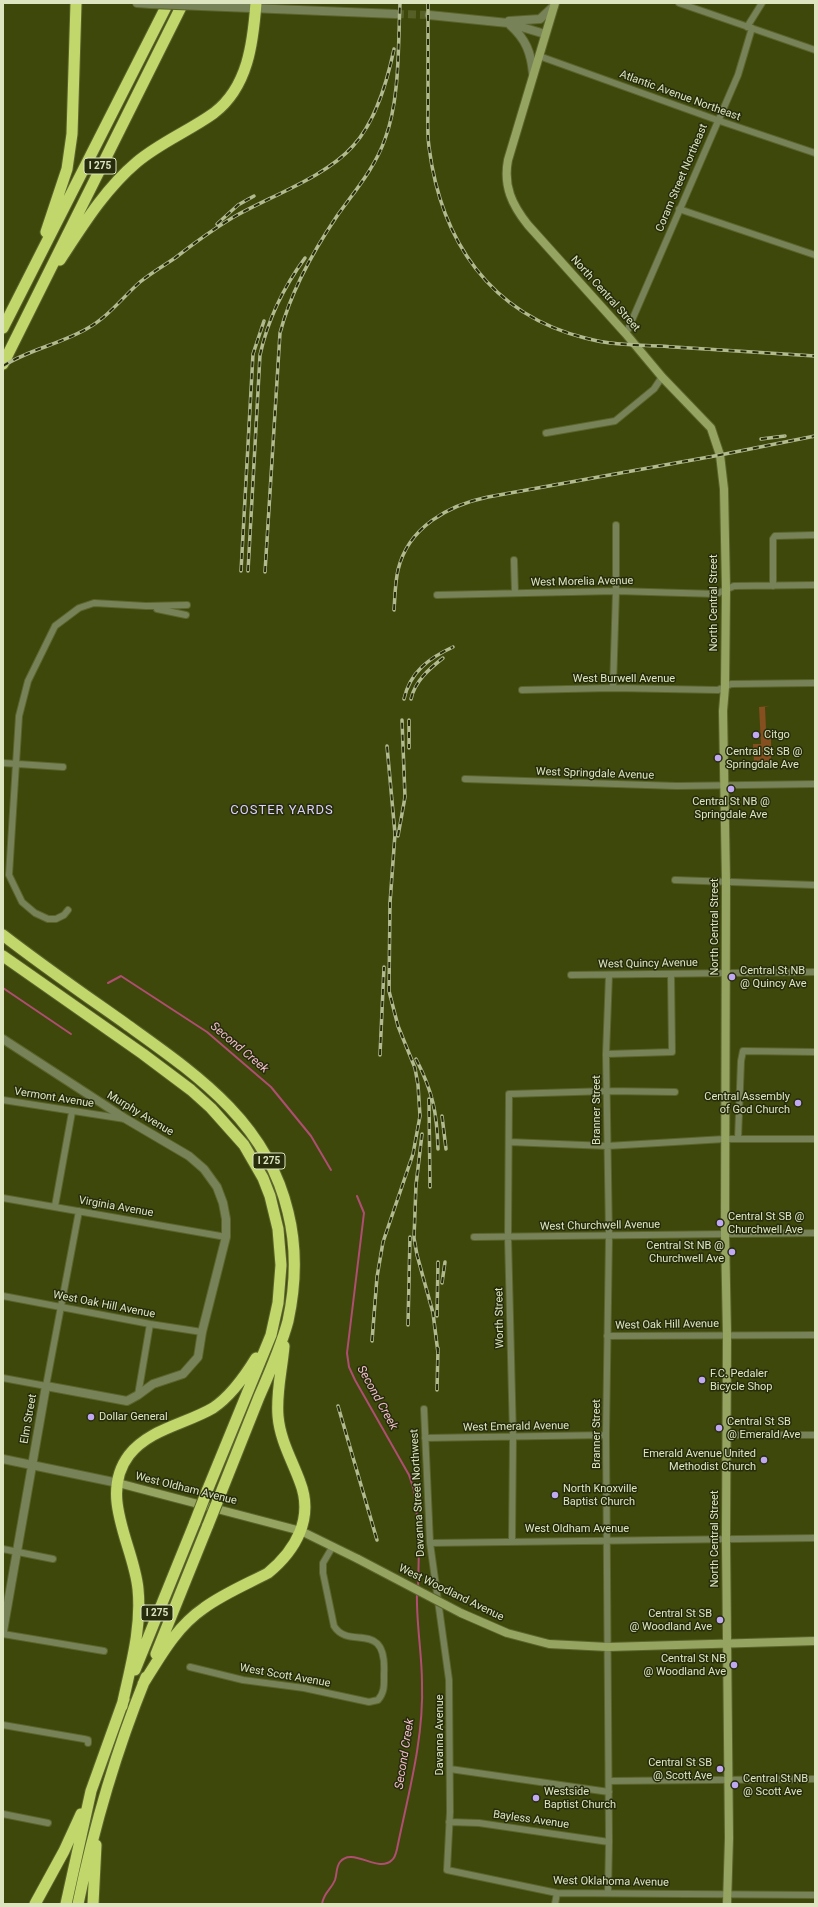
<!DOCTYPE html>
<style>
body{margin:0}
#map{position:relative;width:818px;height:1907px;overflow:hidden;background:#3e480b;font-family:Roboto,sans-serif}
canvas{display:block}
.frame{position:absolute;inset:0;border:4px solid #dce5c0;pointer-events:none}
</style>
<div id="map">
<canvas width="818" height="1907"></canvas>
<div class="frame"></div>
</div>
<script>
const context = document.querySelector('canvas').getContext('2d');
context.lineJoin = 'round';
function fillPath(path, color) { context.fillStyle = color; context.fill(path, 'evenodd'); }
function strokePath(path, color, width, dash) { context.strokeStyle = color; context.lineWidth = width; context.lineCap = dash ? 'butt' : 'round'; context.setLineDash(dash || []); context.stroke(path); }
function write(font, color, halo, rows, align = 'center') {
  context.font = font + ' Roboto,sans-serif'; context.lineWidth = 3; context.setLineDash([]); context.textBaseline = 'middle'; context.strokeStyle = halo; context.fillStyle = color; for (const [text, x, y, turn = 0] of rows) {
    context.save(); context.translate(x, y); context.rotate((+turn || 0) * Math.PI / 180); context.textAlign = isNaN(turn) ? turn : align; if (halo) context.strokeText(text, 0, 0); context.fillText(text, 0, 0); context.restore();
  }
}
const green = new Path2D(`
 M 770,706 L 765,707 L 766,729 L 770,730 L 771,733 L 771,762 L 754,762 L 753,744 L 761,744 L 759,707 Z`);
const stream = new Path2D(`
 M 108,983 L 121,976 L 207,1032 L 271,1087 L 311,1136 L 331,1170
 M 3,988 L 71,1034
 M 357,1196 L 364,1213 L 347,1353 L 349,1367 L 355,1380 L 409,1475 L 414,1490 L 419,1534
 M 418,1588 L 419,1547
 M 322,1904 C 324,1892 331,1890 335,1880 C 337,1874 336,1867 340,1862 C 352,1846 378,1874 392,1860 C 395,1858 396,1853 397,1849 C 408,1795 424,1739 422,1683 C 422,1653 416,1623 417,1592`);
const tertiaryTunnel = new Path2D(`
 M 396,14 L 429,15`);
const minor = new Path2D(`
 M 679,3 L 815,50
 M 747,27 L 762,3
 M 539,56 L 717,120 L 815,153
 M 679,209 L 815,255
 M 626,334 L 738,75 L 752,28
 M 546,433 L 615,421 L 654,389 L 662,377
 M 514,560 L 515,593
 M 773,586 L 773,539 L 775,536 L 815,535
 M 437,595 L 616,591 L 716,594 L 734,586 L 815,585
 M 157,609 L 186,615
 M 613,688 L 616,591 L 616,525
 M 522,690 L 613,688 L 718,690 L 731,684 L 815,683
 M 3,763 L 63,767
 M 465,779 L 677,786 L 815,784
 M 675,880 L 815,885
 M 68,910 L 64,915 L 56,919 L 48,919 L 35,913 L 22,902 L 9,875 L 19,716 L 28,681 L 55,626 L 79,608 L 94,603 L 146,606 L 187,605
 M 571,975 L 815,972
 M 606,1054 L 672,1052 L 671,974
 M 3,1100 L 125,1119
 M 738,1139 L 741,1061 L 743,1051 L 815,1052
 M 509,1142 L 607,1146 L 725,1139 L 815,1139
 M 3,1198 L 226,1237
 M 55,1206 L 72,1112
 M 474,1237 L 815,1233
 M 3,1296 L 150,1324 L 202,1332
 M 607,1336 L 815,1335
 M 3,1378 L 46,1386 L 79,1211
 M 138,1395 L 150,1324
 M 424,1409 L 430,1543 L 449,1680 L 450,1812 L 447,1870 L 557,1893 L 815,1895
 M 726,1435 L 815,1435
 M 425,1438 L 606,1435
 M 512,1541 L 513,1437 L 508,1237 L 509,1094 L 608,1091 L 675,1092
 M 430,1543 L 815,1538
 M 3,1549 L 53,1559
 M 3,1634 L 104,1651
 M 190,1667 L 243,1680 L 304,1688 L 369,1702 L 378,1700 C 385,1692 384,1684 384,1674 C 387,1618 349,1651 334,1626 L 323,1573 L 323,1563 L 333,1546
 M 3,1725 L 84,1739 L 88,1740 L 88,1743
 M 450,1769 L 609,1792
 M 609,1781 L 815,1779
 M 3,1814 L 48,1823
 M 449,1822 L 479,1823 L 609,1842
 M 608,1893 L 609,1842 L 606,1435 L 609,1236 L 606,1054 L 609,975
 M 555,1904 L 557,1893`);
const tertiary = new Path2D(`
 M 137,3 L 151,4
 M 226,7 L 396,14
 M 429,15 L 508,23 L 545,34
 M 509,21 L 540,19 L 554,6
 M 510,25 C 526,39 531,53 533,73
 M 3,1039 L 126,1119 L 189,1156 L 204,1169 L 217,1187 L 223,1203 L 226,1219 L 226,1237 L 202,1332 L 198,1357 L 183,1374 L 153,1384 L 138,1395 L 127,1401 L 46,1386 L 3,1631
 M 3,1459 L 118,1483`);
const secondary = new Path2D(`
 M 555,3 L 508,160 C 503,186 512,205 528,225 L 626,334 L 662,377 L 711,428 L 720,455 L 724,489 L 726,589 L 725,687 L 723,711 L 726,882 L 725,1234 L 727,1335 L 726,1539 L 729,1838 L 727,1904
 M 118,1483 L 301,1531 L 358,1559
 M 461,1613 L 507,1633 L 549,1644 L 608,1647 L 815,1641`);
const motorway = new Path2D(`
 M 46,232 L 67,169 L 72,134 L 76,3
 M 60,260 C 83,225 105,189 137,162 C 161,142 189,131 214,113 C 248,87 253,43 256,3
 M 3,328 L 168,3
 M 3,364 L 183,3
 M 3,935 C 43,966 85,995 126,1024 C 197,1075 267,1122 288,1212 C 297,1248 296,1284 288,1321 C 281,1347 270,1372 259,1397 C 246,1430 233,1462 220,1495
 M 3,956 L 143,1054 L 191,1090 L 211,1108 L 244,1145 L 263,1178 L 270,1196 L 278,1229 L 281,1265 L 278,1303 L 271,1335 L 207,1491
 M 156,1654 L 208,1525
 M 135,1670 L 195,1522
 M 143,1684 C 160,1657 176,1627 204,1608 C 223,1594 247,1584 268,1573 C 296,1550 314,1518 300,1482 C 292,1460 280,1440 278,1416 C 276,1392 282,1370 284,1346
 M 122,1706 C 130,1668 142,1629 138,1589 C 134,1546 98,1496 129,1455 C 149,1429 186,1424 213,1408 C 231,1396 245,1376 256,1358
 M 35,1904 L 64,1851 L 81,1814
 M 66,1904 L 91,1791 L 124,1699
 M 78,1904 C 94,1826 116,1751 146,1677
 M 93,1904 L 96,1845`);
const rail = new Path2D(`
 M 428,3 C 428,36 428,69 428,103 C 428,117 427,133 429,147 C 441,241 490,314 585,338 C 613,346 645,345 674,347 C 721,350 768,353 815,356
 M 217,224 L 238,205 L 254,196
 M 3,366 C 30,349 61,344 88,328 C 108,317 123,297 140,282 C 151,273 163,266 175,258 C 193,244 212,230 232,218 C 268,197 326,177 353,146 C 376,121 387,82 394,49
 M 761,439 L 785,436
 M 241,571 L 253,354 L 264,321
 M 248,571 L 260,355 C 268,319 283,288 305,258
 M 265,572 L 280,333 C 291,291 312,253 337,216 C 354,192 375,168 385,139 C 400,99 398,46 400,3
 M 394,610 C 395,597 395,583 398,570 C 408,527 449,505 488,497 L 720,455 L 815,436
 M 404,699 C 410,672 429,658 453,647
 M 411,699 C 415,681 429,669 443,658
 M 409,720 L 409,748
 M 398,836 L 405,797 L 402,720
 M 380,1055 L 384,967
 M 416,1059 C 433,1092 437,1113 438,1149
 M 429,1099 L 430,1187
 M 442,1116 L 446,1149
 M 422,1134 L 416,1185 L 414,1238 L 417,1255 L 433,1313 L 438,1353
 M 442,1283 L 445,1262
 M 437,1316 L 438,1262
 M 408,1325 L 410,1237
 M 372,1341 L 377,1277 L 383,1242 L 413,1154 L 420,1116 L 418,1085 L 415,1068 L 398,1026 L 389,991 L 390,903 L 395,834 L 387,746
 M 437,1390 L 438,1348
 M 338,1406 L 377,1540`);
const tertiaryBridge = new Path2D(`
 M 151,4 L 226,7`);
const secondaryBridge = new Path2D(`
 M 358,1559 L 461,1613`);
const motorwayBridge = new Path2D(`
 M 195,1522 L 207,1491
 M 208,1525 L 220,1495`);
const markers = [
 [756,735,4,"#c0a8f3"],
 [718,758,4,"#c0a8f3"],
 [731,789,4,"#c0a8f3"],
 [732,977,4,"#c0a8f3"],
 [798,1103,4,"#c0a8f3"],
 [720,1223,4,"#c0a8f3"],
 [732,1252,4,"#c0a8f3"],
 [702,1380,4,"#c0a8f3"],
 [91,1417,4,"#c0a8f3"],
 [719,1428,4,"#c0a8f3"],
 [764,1460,4,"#c0a8f3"],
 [555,1495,4,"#c0a8f3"],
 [720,1620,4,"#c0a8f3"],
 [734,1665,4,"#c0a8f3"],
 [720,1769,4,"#c0a8f3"],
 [735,1785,4,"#c0a8f3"],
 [536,1798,4,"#c0a8f3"]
];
const shields = [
 [100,166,32],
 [269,1161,32],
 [157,1613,32]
];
const shieldNames = [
 ["I 275",100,166],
 ["I 275",269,1161],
 ["I 275",157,1613]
];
const streetNames = [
 ["Atlantic Avenue Northeast",680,96,20],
 ["Coram Street Northeast",682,178,-67],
 ["North Central Street",605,294,48],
 ["West Morelia Avenue",582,582,-1],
 ["North Central Street",714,603,-90],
 ["West Burwell Avenue",624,679],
 ["West Springdale Avenue",595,774,2],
 ["North Central Street",715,927,-90],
 ["West Quincy Avenue",648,964,-1],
 ["Vermont Avenue",54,1098,9],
 ["Branner Street",597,1110,-90],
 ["Murphy Avenue",140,1114,31],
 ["Virginia Avenue",116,1207,10],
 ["West Churchwell Avenue",600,1226,-1],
 ["West Oak Hill Avenue",104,1305,11],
 ["Worth Street",500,1318,-91],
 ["West Oak Hill Avenue",667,1325,-1],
 ["Elm Street",29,1419,-80],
 ["West Emerald Avenue",516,1427,-1],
 ["Branner Street",597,1434,-90],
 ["West Oldham Avenue",186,1489,14],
 ["Davanna Street Northwest",418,1493,-93],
 ["West Oldham Avenue",577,1529],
 ["North Central Street",715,1539,-90],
 ["West Woodland Avenue",451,1593,26],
 ["West Scott Avenue",285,1676,10],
 ["Davanna Avenue",440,1735,-90],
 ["Bayless Avenue",531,1820,8],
 ["West Oklahoma Avenue",611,1882,1]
];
const poiNames = [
 ["Citgo",764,735],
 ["Central St SB @",726,752],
 ["Springdale Ave",726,765],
 ["Central St NB @",731,802,"center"],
 ["Springdale Ave",731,815,"center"],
 ["Central St NB",740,971],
 ["@ Quincy Ave",740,984],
 ["Central Assembly",790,1097,"right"],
 ["of God Church",790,1110,"right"],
 ["Central St SB @",728,1217],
 ["Churchwell Ave",728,1230],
 ["Central St NB @",724,1246,"right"],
 ["Churchwell Ave",724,1259,"right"],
 ["F.C. Pedaler",710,1374],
 ["Bicycle Shop",710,1387],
 ["Dollar General",99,1417],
 ["Central St SB",727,1422],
 ["@ Emerald Ave",727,1435],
 ["Emerald Avenue United",756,1454,"right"],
 ["Methodist Church",756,1467,"right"],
 ["North Knoxville",563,1489],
 ["Baptist Church",563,1502],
 ["Central St SB",712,1614,"right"],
 ["@ Woodland Ave",712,1627,"right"],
 ["Central St NB",726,1659,"right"],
 ["@ Woodland Ave",726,1672,"right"],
 ["Central St SB",712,1763,"right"],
 ["@ Scott Ave",712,1776,"right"],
 ["Central St NB",743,1779],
 ["@ Scott Ave",743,1792],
 ["Westside",544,1792],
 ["Baptist Church",544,1805]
];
const waterNames = [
 ["Second Creek",239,1048,40],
 ["Second Creek",377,1398,61],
 ["Second Creek",405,1754,-81]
];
const quarterNames = [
 ["COSTER YARDS",282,811]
];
fillPath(green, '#854f1f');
strokePath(stream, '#b04d72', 2);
strokePath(tertiaryTunnel, '#566026', 8, [8, 4]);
strokePath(minor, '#5a642c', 8);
strokePath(tertiary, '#5a642c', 10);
strokePath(secondary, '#5a642c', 10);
strokePath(motorway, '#5a642c', 13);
strokePath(minor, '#788258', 6);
strokePath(tertiary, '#788258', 8);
strokePath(secondary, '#96a461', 8);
strokePath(motorway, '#c1d66b', 11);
strokePath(rail, '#b2bb8f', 3.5);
strokePath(rail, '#262c0c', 2, [6]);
strokePath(tertiaryBridge, '#5a642c', 10, []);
strokePath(secondaryBridge, '#5a642c', 10, []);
strokePath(motorwayBridge, '#5a642c', 13, []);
strokePath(tertiaryBridge, '#788258', 8);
strokePath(secondaryBridge, '#96a461', 8);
strokePath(motorwayBridge, '#c1d66b', 11);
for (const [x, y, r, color] of markers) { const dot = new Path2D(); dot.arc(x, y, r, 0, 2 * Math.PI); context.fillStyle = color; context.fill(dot); strokePath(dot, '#262c0c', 1.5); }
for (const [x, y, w] of shields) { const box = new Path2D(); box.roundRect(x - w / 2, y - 8, w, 16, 3); context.fillStyle = '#262c0c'; context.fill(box); strokePath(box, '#dce5c0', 1); }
write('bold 10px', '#dce5c0', null, shieldNames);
write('11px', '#dce5c0', '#262c0c', streetNames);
write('11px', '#dce5c0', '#262c0c', poiNames, 'left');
write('italic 12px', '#f3bdcd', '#262c0c', waterNames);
context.letterSpacing = '1px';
write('13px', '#ded1fd', '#262c0c', quarterNames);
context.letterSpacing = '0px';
</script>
